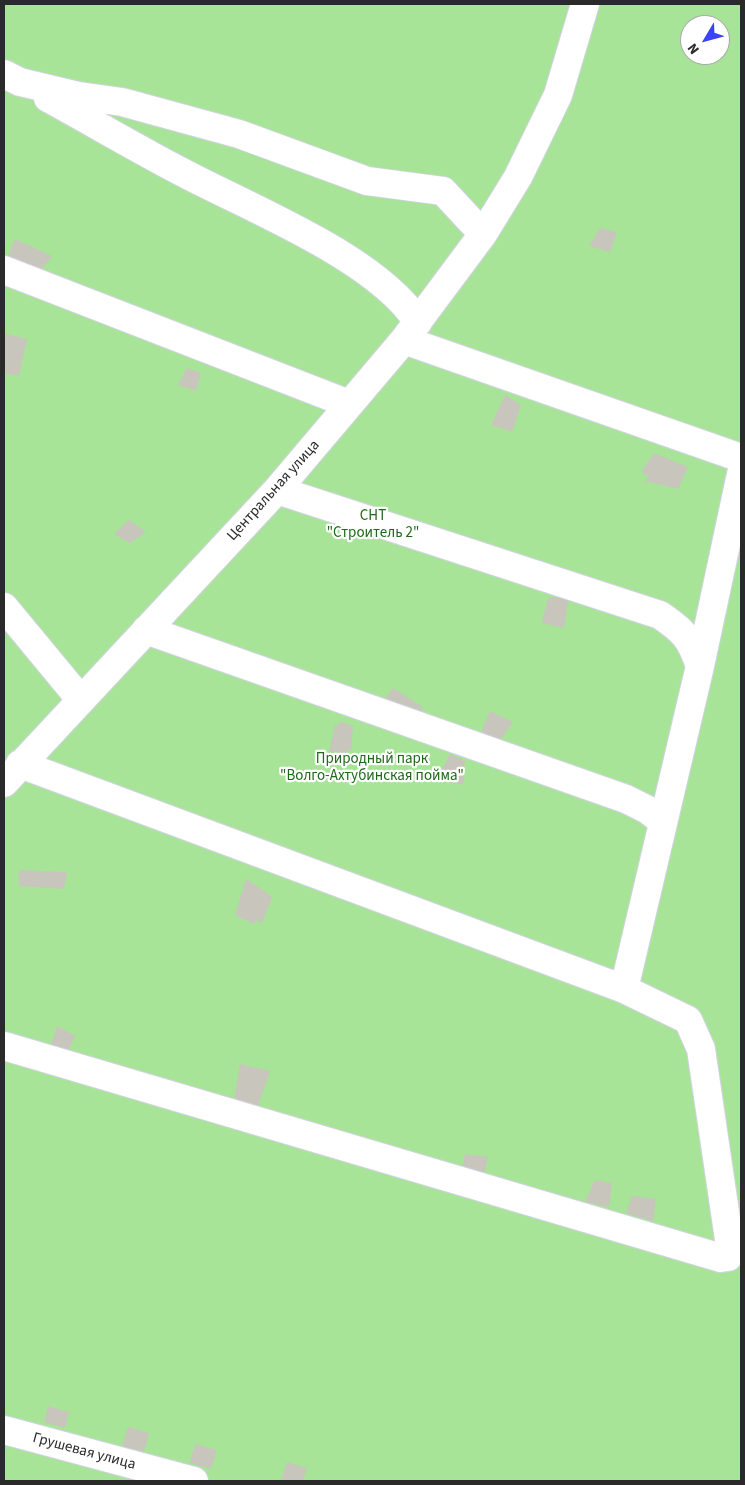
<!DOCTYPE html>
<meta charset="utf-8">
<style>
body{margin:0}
#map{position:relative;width:745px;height:1485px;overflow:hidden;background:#ede8dc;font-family:"Source Sans 3",sans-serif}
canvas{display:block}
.frame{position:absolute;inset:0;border:5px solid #2a2a2a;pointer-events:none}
.north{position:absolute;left:680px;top:15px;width:50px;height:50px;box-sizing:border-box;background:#fff;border:1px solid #aaa;border-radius:50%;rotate:233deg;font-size:14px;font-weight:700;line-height:20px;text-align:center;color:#2a2a2a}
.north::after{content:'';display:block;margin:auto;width:18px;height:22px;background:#3a42fc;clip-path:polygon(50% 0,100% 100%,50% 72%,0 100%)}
</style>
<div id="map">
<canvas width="745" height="1485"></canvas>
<div class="frame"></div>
<div class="north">N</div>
</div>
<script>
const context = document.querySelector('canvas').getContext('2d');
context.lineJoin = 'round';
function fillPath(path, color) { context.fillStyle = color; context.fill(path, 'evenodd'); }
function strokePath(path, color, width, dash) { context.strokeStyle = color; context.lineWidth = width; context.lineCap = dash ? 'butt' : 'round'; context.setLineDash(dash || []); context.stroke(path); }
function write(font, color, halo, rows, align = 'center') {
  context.font = font + ' "Source Sans 3",sans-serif'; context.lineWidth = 4.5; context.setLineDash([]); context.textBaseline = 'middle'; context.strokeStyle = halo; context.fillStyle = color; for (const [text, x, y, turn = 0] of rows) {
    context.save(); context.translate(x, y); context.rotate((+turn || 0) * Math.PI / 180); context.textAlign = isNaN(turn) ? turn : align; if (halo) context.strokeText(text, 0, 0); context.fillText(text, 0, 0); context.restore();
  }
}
const green = new Path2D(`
 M 4,4 L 741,4 L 741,1481 L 4,1481 ZM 690,25 L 720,25 L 720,55 L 690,55 Z`);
const building = new Path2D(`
 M 600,228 L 617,232 L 610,252 L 589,246 Z
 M 15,239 L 52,256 L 37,276 L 6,261 Z
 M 4,333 L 27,339 L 19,376 L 4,373 Z
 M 187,368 L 201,373 L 196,391 L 178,385 Z
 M 505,395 L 521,405 L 513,430 L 510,431 L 491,425 Z
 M 654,453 L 688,467 L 678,489 L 645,481 L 649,476 L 641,472 Z
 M 129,520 L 146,532 L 130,543 L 114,534 Z
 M 569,597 L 564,628 L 542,623 L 548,598 Z
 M 393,688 L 423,707 L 416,720 L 382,703 Z
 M 490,711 L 513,722 L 496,746 L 479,737 Z
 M 339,721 L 353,726 L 351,751 L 347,750 L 346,753 L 329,752 L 335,725 L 338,726 Z
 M 450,754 L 465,761 L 463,785 L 437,779 Z
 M 19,870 L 67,872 L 64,889 L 19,886 Z
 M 246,879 L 270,895 L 272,898 L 262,923 L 256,920 L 254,924 L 235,915 Z
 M 57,1026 L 75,1036 L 66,1056 L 50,1048 Z
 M 240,1064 L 270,1071 L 256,1112 L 234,1101 Z
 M 465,1154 L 488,1157 L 483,1180 L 462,1172 Z
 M 595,1180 L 612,1183 L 609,1207 L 585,1202 Z
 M 632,1196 L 656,1199 L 653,1221 L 626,1213 Z
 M 48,1406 L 69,1412 L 65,1428 L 44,1422 Z
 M 128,1427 L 149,1433 L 144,1452 L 122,1446 Z
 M 195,1444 L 217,1450 L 211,1469 L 190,1463 Z
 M 287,1462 L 307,1468 L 303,1481 L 281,1481 Z`);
const minor = new Path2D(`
 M 4,74 L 20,82 L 79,96 L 122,102 L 239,134 L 367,181 L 443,191 L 483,234
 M 48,98 C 92,122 136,148 180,171 C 249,208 376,257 418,322
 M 4,270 L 349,404
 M 404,340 L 741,458
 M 277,490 L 660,615 C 685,632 690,638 700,666
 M 4,607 L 81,700
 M 146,630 L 626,799 L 648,810 L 663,822
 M 4,783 L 277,490 L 404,340 L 483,234 L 518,177 L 558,95 L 585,4
 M 624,989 L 700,666 L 741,474
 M 4,1046 L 721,1258 L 728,1257 L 731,1253 L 701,1049 L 688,1020 L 624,989 L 20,764
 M 4,1430 L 194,1481`);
const streetNames = [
 ["Центральная улица",274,491,-48],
 ["Грушевая улица",84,1452,15]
];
const parkNames = [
 ["СНТ",373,517],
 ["\"Строитель 2\"",373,534],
 ["Природный парк",372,760],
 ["\"Волго-Ахтубинская пойма\"",372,777]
];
fillPath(green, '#a7e498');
fillPath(building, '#c8c5bc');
strokePath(minor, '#d2d2e3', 30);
strokePath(minor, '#fff', 28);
write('15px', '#2a2a2a', '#fff', streetNames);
write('15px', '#1e6919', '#fff', parkNames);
</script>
